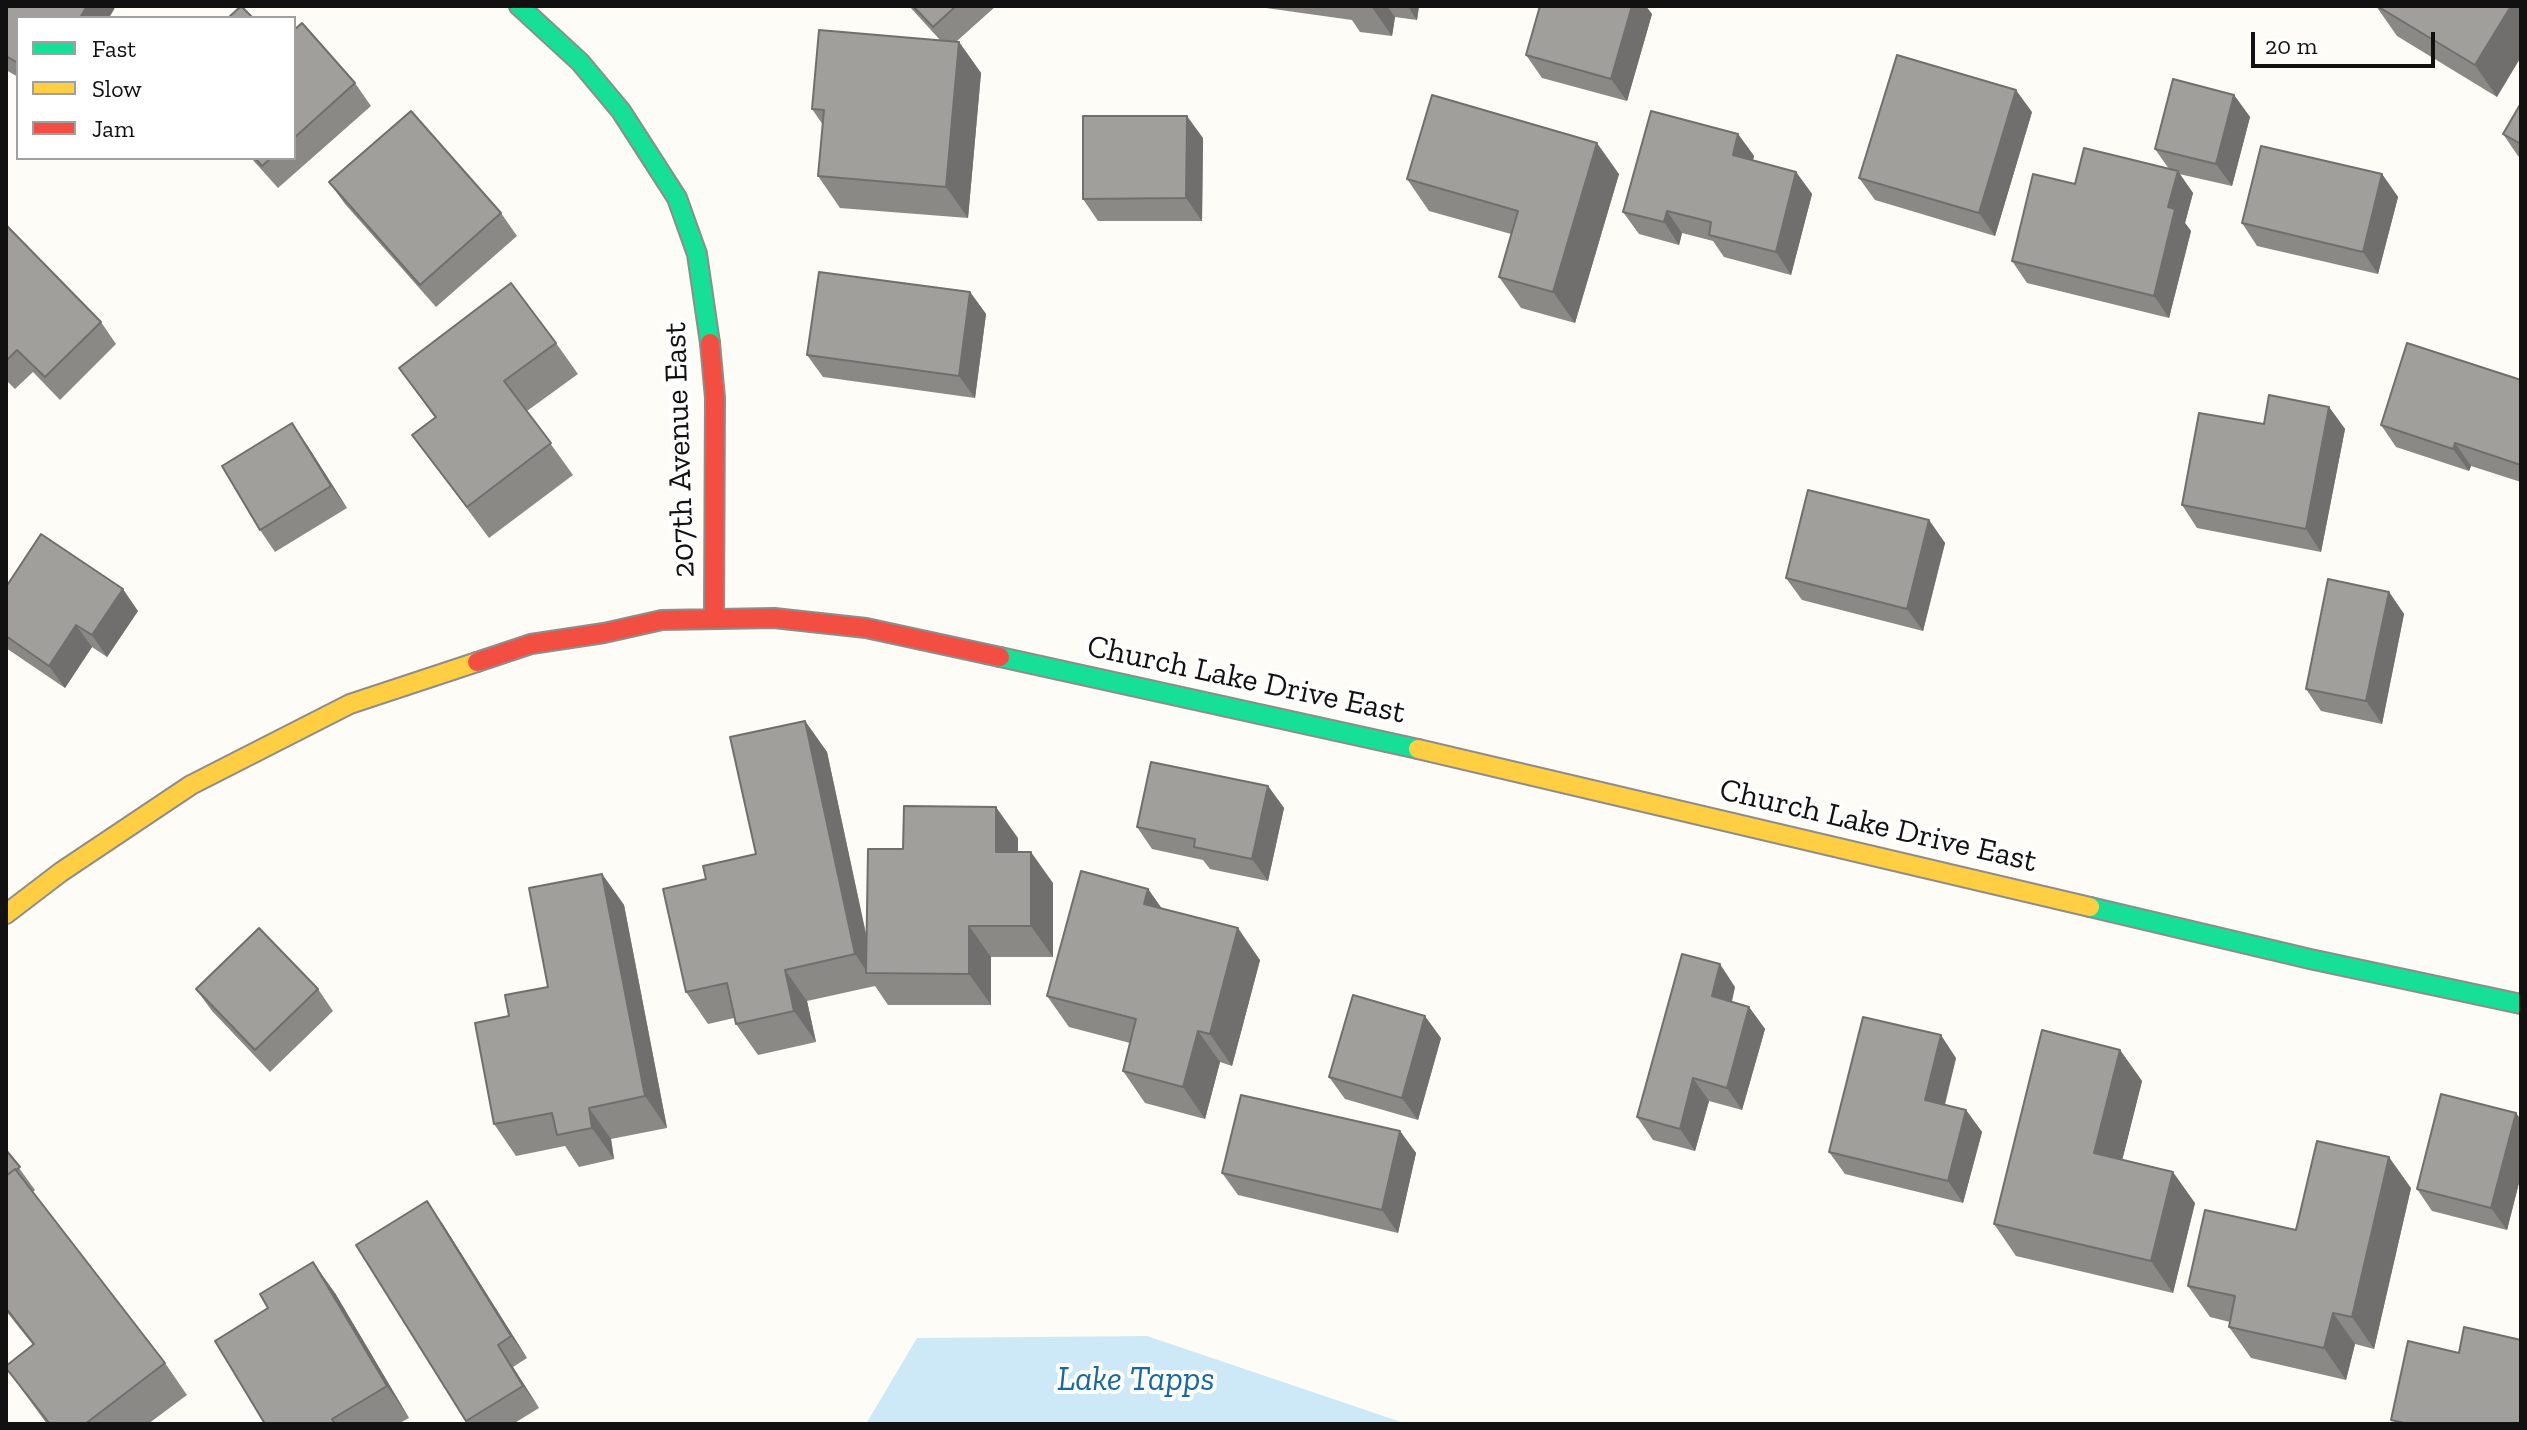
<!DOCTYPE html>
<style>
body{margin:0}
#map{position:relative;width:2527px;height:1430px;overflow:hidden;background:#fdfcf7;font-family:"Zilla Slab",serif}
canvas{display:block}
.frame{position:absolute;inset:0;border:8px solid #111;pointer-events:none}
.legend{position:absolute;left:16px;top:16px;width:280px;height:144px;box-sizing:border-box;background:#fff;border:2px solid #a0a0a0;margin:0;padding:10px 14px;list-style:none;font-size:24px;color:#111}
.legend li{display:flex;align-items:center;gap:16px;height:40px}
.legend b{width:40px;border:2px solid #a0a0a0}
.scale{position:absolute;left:2251px;top:32px;width:184px;height:36px;box-sizing:border-box;border:4px solid #111;border-top:0;padding-left:10px;font-size:24px;line-height:28px;white-space:nowrap;color:#111;-webkit-text-stroke:6px #fff;paint-order:stroke}
</style>
<div id="map">
<canvas width="2527" height="1430"></canvas>
<div class="frame"></div>
<ul class="legend">
<li><b style="height:10px;background:#16e098"></b>Fast</li>
<li><b style="height:10px;background:#ffcf43"></b>Slow</li>
<li><b style="height:10px;background:#f24e42"></b>Jam</li>
</ul>
<div class="scale">20 m</div>
</div>
<script>
const context = document.querySelector('canvas').getContext('2d');
context.lineJoin = 'round';
function fillPath(path, color) { context.fillStyle = color; context.fill(path, 'evenodd'); }
function strokePath(path, color, width, dash) { context.strokeStyle = color; context.lineWidth = width; context.lineCap = dash ? 'butt' : 'round'; context.setLineDash(dash || []); context.stroke(path); }
function write(font, color, halo, rows, align = 'center') {
  context.font = font + ' "Zilla Slab",serif'; context.lineWidth = 8; context.setLineDash([]); context.textBaseline = 'middle'; context.strokeStyle = halo; context.fillStyle = color; for (const [text, x, y, turn = 0] of rows) {
    context.save(); context.translate(x, y); context.rotate((+turn || 0) * Math.PI / 180); context.textAlign = isNaN(turn) ? turn : align; if (halo) context.strokeText(text, 0, 0); context.fillText(text, 0, 0); context.restore();
  }
}
const water = new Path2D(`
 M 1147,1336 L 1407,1424 L 866,1424 L 917,1338 Z`);
const fast = new Path2D(`
 M 519,6 L 580,62 L 621,111 L 677,198 L 697,254 L 710,343
 M 1000,657 L 1418,749
 M 2090,907 L 2310,959 L 2521,1004`);
const slow = new Path2D(`
 M 1418,749 L 2090,907
 M 6,914 L 61,872 L 191,785 L 350,704 L 477,662`);
const jam = new Path2D(`
 M 710,343 L 715,398 L 714,618
 M 477,662 L 531,644 L 604,633 L 662,620 L 774,618 L 866,628 L 1000,657`);
const wall = new Path2D(`
 M 6,6 L 18,18 L 18,77 L 6,70 Z
 M 909,6 L 996,6 L 957,41 L 959,42 L 981,73 L 968,218 L 840,208 L 818,176 L 823,125 L 812,109 L 940,40 Z
 M 1258,6 L 1419,6 L 1417,20 L 1395,17 L 1392,36 L 1360,32 L 1352,20 L 1259,7 Z
 M 2376,6 L 2521,6 L 2497,97 L 2397,36 Z
 M 1652,14 L 1627,101 L 1542,78 L 1526,55 Z
 M 294,30 L 355,83 L 371,106 L 278,188 L 251,158 L 294,158 Z
 M 2234,95 L 2250,117 L 2232,186 L 2179,174 L 2193,193 L 2185,223 L 2191,231 L 2169,318 L 2027,283 L 2012,261 L 2075,184 L 2169,169 L 2155,149 Z
 M 2521,103 L 2521,158 L 2518,156 L 2503,134 Z
 M 2032,112 L 1995,236 L 1875,200 L 1859,178 Z
 M 1738,134 L 1754,156 L 1753,160 L 1796,172 L 1812,194 L 1791,275 L 1724,257 L 1713,241 L 1682,233 L 1679,245 L 1639,234 L 1623,212 Z
 M 1203,138 L 1202,221 L 1098,221 L 1083,199 Z
 M 1619,174 L 1575,323 L 1521,308 L 1499,277 L 1511,234 L 1429,211 L 1407,179 Z
 M 2382,174 L 2398,197 L 2378,274 L 2257,246 L 2242,223 Z
 M 329,182 L 501,213 L 517,236 L 436,307 L 345,204 Z
 M 6,225 L 101,322 L 116,344 L 60,400 L 33,372 L 15,389 L 6,380 Z
 M 970,292 L 986,314 L 975,398 L 823,377 L 807,355 Z
 M 556,343 L 578,374 L 527,411 L 573,475 L 489,538 L 412,435 L 435,418 L 399,368 Z
 M 2521,380 L 2521,482 L 2471,466 L 2469,471 L 2396,447 L 2381,425 Z
 M 2329,407 L 2345,429 L 2321,552 L 2197,528 L 2182,505 L 2264,424 Z
 M 307,445 L 347,508 L 275,552 L 260,530 Z
 M 1929,520 L 1945,543 L 1923,631 L 1802,600 L 1786,578 Z
 M 6,587 L 138,611 L 107,657 L 92,647 L 65,688 L 6,648 Z
 M 2389,592 L 2404,614 L 2382,724 L 2321,711 L 2306,689 Z
 M 805,721 L 827,752 L 867,938 L 903,849 L 1018,838 L 1018,852 L 1053,883 L 1053,957 L 991,957 L 991,1005 L 888,1005 L 875,986 L 807,1001 L 816,1042 L 758,1055 L 736,1024 L 734,1018 L 708,1024 L 686,992 L 706,879 L 756,854 Z
 M 1268,786 L 1284,808 L 1268,881 L 1210,869 L 1203,860 L 1152,849 L 1137,827 Z
 M 602,874 L 624,905 L 667,1128 L 611,1139 L 614,1159 L 579,1167 L 565,1146 L 516,1156 L 494,1124 L 548,987 Z
 M 1148,889 L 1162,909 L 1260,960 L 1232,1066 L 1220,1062 L 1205,1119 L 1145,1103 L 1123,1071 L 1130,1043 L 1069,1027 L 1047,996 Z
 M 1735,987 L 1732,1002 L 1749,1007 L 1765,1029 L 1742,1110 L 1709,1101 L 1695,1151 L 1653,1140 L 1637,1117 Z
 M 196,989 L 318,989 L 333,1011 L 270,1072 L 212,1011 Z
 M 1441,1038 L 1418,1120 L 1345,1099 L 1329,1077 Z
 M 2120,1050 L 2142,1081 L 2122,1160 L 2195,1203 L 2173,1293 L 2016,1256 L 1994,1224 Z
 M 1956,1058 L 1945,1105 L 1966,1110 L 1982,1132 L 1963,1203 L 1845,1174 L 1829,1152 Z
 M 2516,1113 L 2521,1120 L 2521,1175 L 2507,1230 L 2432,1211 L 2417,1189 Z
 M 1400,1131 L 1416,1153 L 1398,1233 L 1238,1195 L 1222,1173 Z
 M 6,1150 L 35,1190 L 33,1192 L 165,1363 L 187,1395 L 148,1424 L 47,1424 L 6,1368 L 33,1345 L 6,1311 Z
 M 2411,1188 L 2374,1349 L 2355,1344 L 2346,1380 L 2251,1358 L 2229,1327 L 2230,1322 L 2210,1317 L 2188,1286 L 2296,1230 Z
 M 442,1223 L 527,1358 L 513,1367 L 539,1408 L 513,1424 L 468,1424 L 356,1245 Z
 M 335,1293 L 409,1418 L 398,1424 L 265,1424 Z`);
const shadedWall = new Path2D(`
 M 87,6 L 116,6 L 109,18 L 80,18 Z
 M 1371,6 L 1387,6 L 1395,17 L 1392,36 Z
 M 1408,6 L 1419,6 L 1417,20 Z
 M 1632,6 L 1646,6 L 1652,14 L 1627,101 L 1611,79 Z
 M 2511,6 L 2521,6 L 2521,57 L 2497,97 L 2475,65 Z
 M 959,42 L 981,73 L 968,218 L 946,187 Z
 M 2016,90 L 2032,112 L 1995,236 L 1979,213 Z
 M 2234,95 L 2250,117 L 2232,186 L 2216,164 Z
 M 1187,116 L 1203,138 L 1202,221 L 1186,198 Z
 M 1738,134 L 1754,156 L 1748,177 L 1733,155 Z
 M 1597,143 L 1619,174 L 1575,323 L 1553,292 Z
 M 2178,171 L 2193,193 L 2185,223 L 2191,231 L 2169,318 L 2154,296 L 2168,207 Z
 M 1796,172 L 1812,194 L 1791,275 L 1776,252 Z
 M 2382,174 L 2398,197 L 2378,274 L 2363,252 Z
 M 1667,211 L 1682,233 L 1679,245 L 1664,222 Z
 M 970,292 L 986,314 L 975,398 L 959,376 Z
 M 2329,407 L 2345,429 L 2321,552 L 2306,529 Z
 M 292,423 L 307,445 L 347,508 L 331,486 Z
 M 2455,443 L 2471,466 L 2469,471 L 2453,449 Z
 M 1929,520 L 1945,543 L 1923,631 L 1907,609 Z
 M 123,589 L 138,611 L 107,657 L 92,635 Z
 M 2389,592 L 2404,614 L 2382,724 L 2366,701 Z
 M 76,625 L 92,647 L 65,688 L 49,666 Z
 M 805,721 L 827,752 L 874,973 L 868,973 L 855,954 Z
 M 1268,786 L 1284,808 L 1268,881 L 1252,859 Z
 M 996,807 L 1018,838 L 1018,883 L 996,852 Z
 M 1031,852 L 1053,883 L 1053,957 L 1031,926 Z
 M 602,874 L 624,905 L 667,1128 L 645,1096 Z
 M 1148,889 L 1170,920 L 1144,904 Z
 M 969,926 L 991,957 L 991,1005 L 969,974 Z
 M 1238,928 L 1260,960 L 1232,1066 L 1210,1034 Z
 M 1720,964 L 1735,987 L 1727,1018 L 1712,996 Z
 M 785,970 L 807,1001 L 816,1042 L 794,1011 Z
 M 1749,1007 L 1765,1029 L 1742,1110 L 1727,1088 Z
 M 1425,1016 L 1441,1038 L 1418,1120 L 1402,1098 Z
 M 1198,1031 L 1220,1062 L 1205,1119 L 1183,1087 Z
 M 1941,1035 L 1956,1058 L 1940,1122 L 1925,1100 Z
 M 2120,1050 L 2142,1081 L 2116,1185 L 2094,1153 Z
 M 1693,1078 L 1709,1101 L 1695,1151 L 1680,1129 Z
 M 589,1108 L 611,1139 L 614,1159 L 592,1128 Z
 M 1966,1110 L 1982,1132 L 1963,1203 L 1948,1181 Z
 M 2516,1113 L 2521,1120 L 2521,1175 L 2507,1230 L 2491,1208 Z
 M 1400,1131 L 1416,1153 L 1398,1233 L 1382,1210 Z
 M 2389,1157 L 2411,1188 L 2374,1349 L 2352,1317 Z
 M 2173,1172 L 2195,1203 L 2173,1293 L 2151,1261 Z
 M 427,1201 L 442,1223 L 527,1358 L 511,1336 Z
 M 313,1262 L 335,1293 L 409,1418 L 387,1386 Z
 M 2333,1313 L 2355,1344 L 2346,1380 L 2324,1348 Z
 M 498,1345 L 513,1367 L 539,1408 L 523,1386 Z`);
const building = new Path2D(`
 M 6,6 L 87,6 L 80,18 L 18,18 L 18,63 L 6,56 Z
 M 241,6 L 253,18 L 228,18 Z
 M 913,6 L 956,6 L 933,27 Z
 M 1540,6 L 1632,6 L 1611,79 L 1526,55 Z
 M 2377,6 L 2511,6 L 2475,65 Z
 M 302,23 L 355,83 L 294,138 L 294,30 Z
 M 819,30 L 959,42 L 946,187 L 818,176 L 824,110 L 812,109 Z
 M 1897,55 L 2016,90 L 1979,213 L 1859,178 Z
 M 2173,79 L 2234,95 L 2216,164 L 2155,149 Z
 M 1432,95 L 1597,143 L 1553,292 L 1499,277 L 1518,211 L 1407,179 Z
 M 2521,103 L 2521,144 L 2503,134 Z
 M 411,111 L 501,213 L 420,285 L 329,182 Z
 M 1651,111 L 1738,134 L 1733,155 L 1796,172 L 1776,252 L 1709,235 L 1711,222 L 1667,211 L 1664,222 L 1623,212 Z
 M 1083,116 L 1187,116 L 1186,198 L 1083,199 Z
 M 2261,146 L 2382,174 L 2363,252 L 2242,223 Z
 M 2084,148 L 2178,171 L 2168,207 L 2175,209 L 2154,296 L 2012,261 L 2033,174 L 2075,184 Z
 M 255,158 L 271,158 L 262,166 Z
 M 6,225 L 101,322 L 45,377 L 17,350 L 6,361 Z
 M 819,272 L 970,292 L 959,376 L 807,355 Z
 M 511,283 L 556,343 L 504,381 L 551,443 L 467,507 L 412,435 L 436,417 L 399,368 Z
 M 2407,343 L 2521,380 L 2521,465 L 2455,443 L 2453,449 L 2381,425 Z
 M 2269,395 L 2329,407 L 2306,529 L 2182,505 L 2199,413 L 2264,424 Z
 M 292,423 L 331,486 L 260,530 L 222,466 Z
 M 1808,490 L 1929,520 L 1907,609 L 1786,578 Z
 M 41,534 L 123,589 L 92,635 L 76,625 L 49,666 L 6,636 L 6,587 Z
 M 2328,579 L 2389,592 L 2366,701 L 2306,689 Z
 M 805,721 L 855,954 L 785,970 L 794,1011 L 736,1024 L 727,983 L 686,992 L 663,889 L 706,879 L 703,866 L 756,854 L 730,737 Z
 M 1151,762 L 1268,786 L 1252,859 L 1194,847 L 1195,839 L 1137,827 Z
 M 904,806 L 996,807 L 996,852 L 1031,852 L 1031,926 L 969,926 L 969,974 L 866,973 L 868,849 L 903,849 Z
 M 1081,871 L 1148,889 L 1144,904 L 1238,928 L 1210,1034 L 1198,1031 L 1183,1087 L 1123,1071 L 1136,1019 L 1047,996 Z
 M 602,874 L 645,1096 L 589,1108 L 592,1128 L 557,1135 L 552,1113 L 494,1124 L 475,1023 L 509,1016 L 505,995 L 548,987 L 529,888 Z
 M 259,928 L 318,989 L 255,1050 L 196,989 Z
 M 1682,954 L 1720,964 L 1712,996 L 1749,1007 L 1727,1088 L 1693,1078 L 1680,1129 L 1637,1117 Z
 M 1353,995 L 1425,1016 L 1402,1098 L 1329,1077 Z
 M 1863,1017 L 1941,1035 L 1925,1100 L 1966,1110 L 1948,1181 L 1829,1152 Z
 M 2042,1030 L 2120,1050 L 2094,1153 L 2173,1172 L 2151,1261 L 1994,1224 Z
 M 2441,1094 L 2516,1113 L 2491,1208 L 2417,1189 Z
 M 1241,1095 L 1400,1131 L 1382,1210 L 1222,1173 Z
 M 2317,1141 L 2389,1157 L 2352,1317 L 2333,1313 L 2324,1348 L 2229,1327 L 2235,1296 L 2188,1286 L 2205,1210 L 2296,1230 Z
 M 6,1150 L 20,1167 L 16,1170 L 15,1169 L 6,1176 Z
 M 15,1169 L 165,1363 L 85,1424 L 50,1424 L 6,1368 L 6,1366 L 34,1344 L 6,1308 L 6,1176 Z
 M 427,1201 L 511,1336 L 498,1345 L 523,1386 L 466,1421 L 356,1245 Z
 M 313,1262 L 387,1386 L 332,1419 L 335,1424 L 265,1424 L 215,1341 L 268,1308 L 260,1294 Z
 M 2464,1327 L 2521,1340 L 2521,1424 L 2408,1424 L 2391,1420 L 2408,1341 L 2459,1353 Z`);
const streetNames = [
 ["207th Avenue East",680,450,-92],
 ["Church Lake Drive East",1246,680,12],
 ["Church Lake Drive East",1878,826,13]
];
const waterNames = [
 ["Lake Tapps",1136,1380]
];
fillPath(water, '#cde8f7');
strokePath(fast, '#8e8d8b', 22);
strokePath(slow, '#8e8d8b', 22);
strokePath(jam, '#8e8d8b', 22);
strokePath(fast, '#16e098', 18);
strokePath(slow, '#ffcf43', 18);
strokePath(jam, '#f24e42', 18);
fillPath(wall, '#8a8986');
fillPath(shadedWall, '#716f6d');
fillPath(building, '#a19f9c');
strokePath(building, '#716f6d', 2);
write('32px', '#111', '#fff', streetNames);
write('italic 34px', '#1768a6', '#fff', waterNames);
</script>
